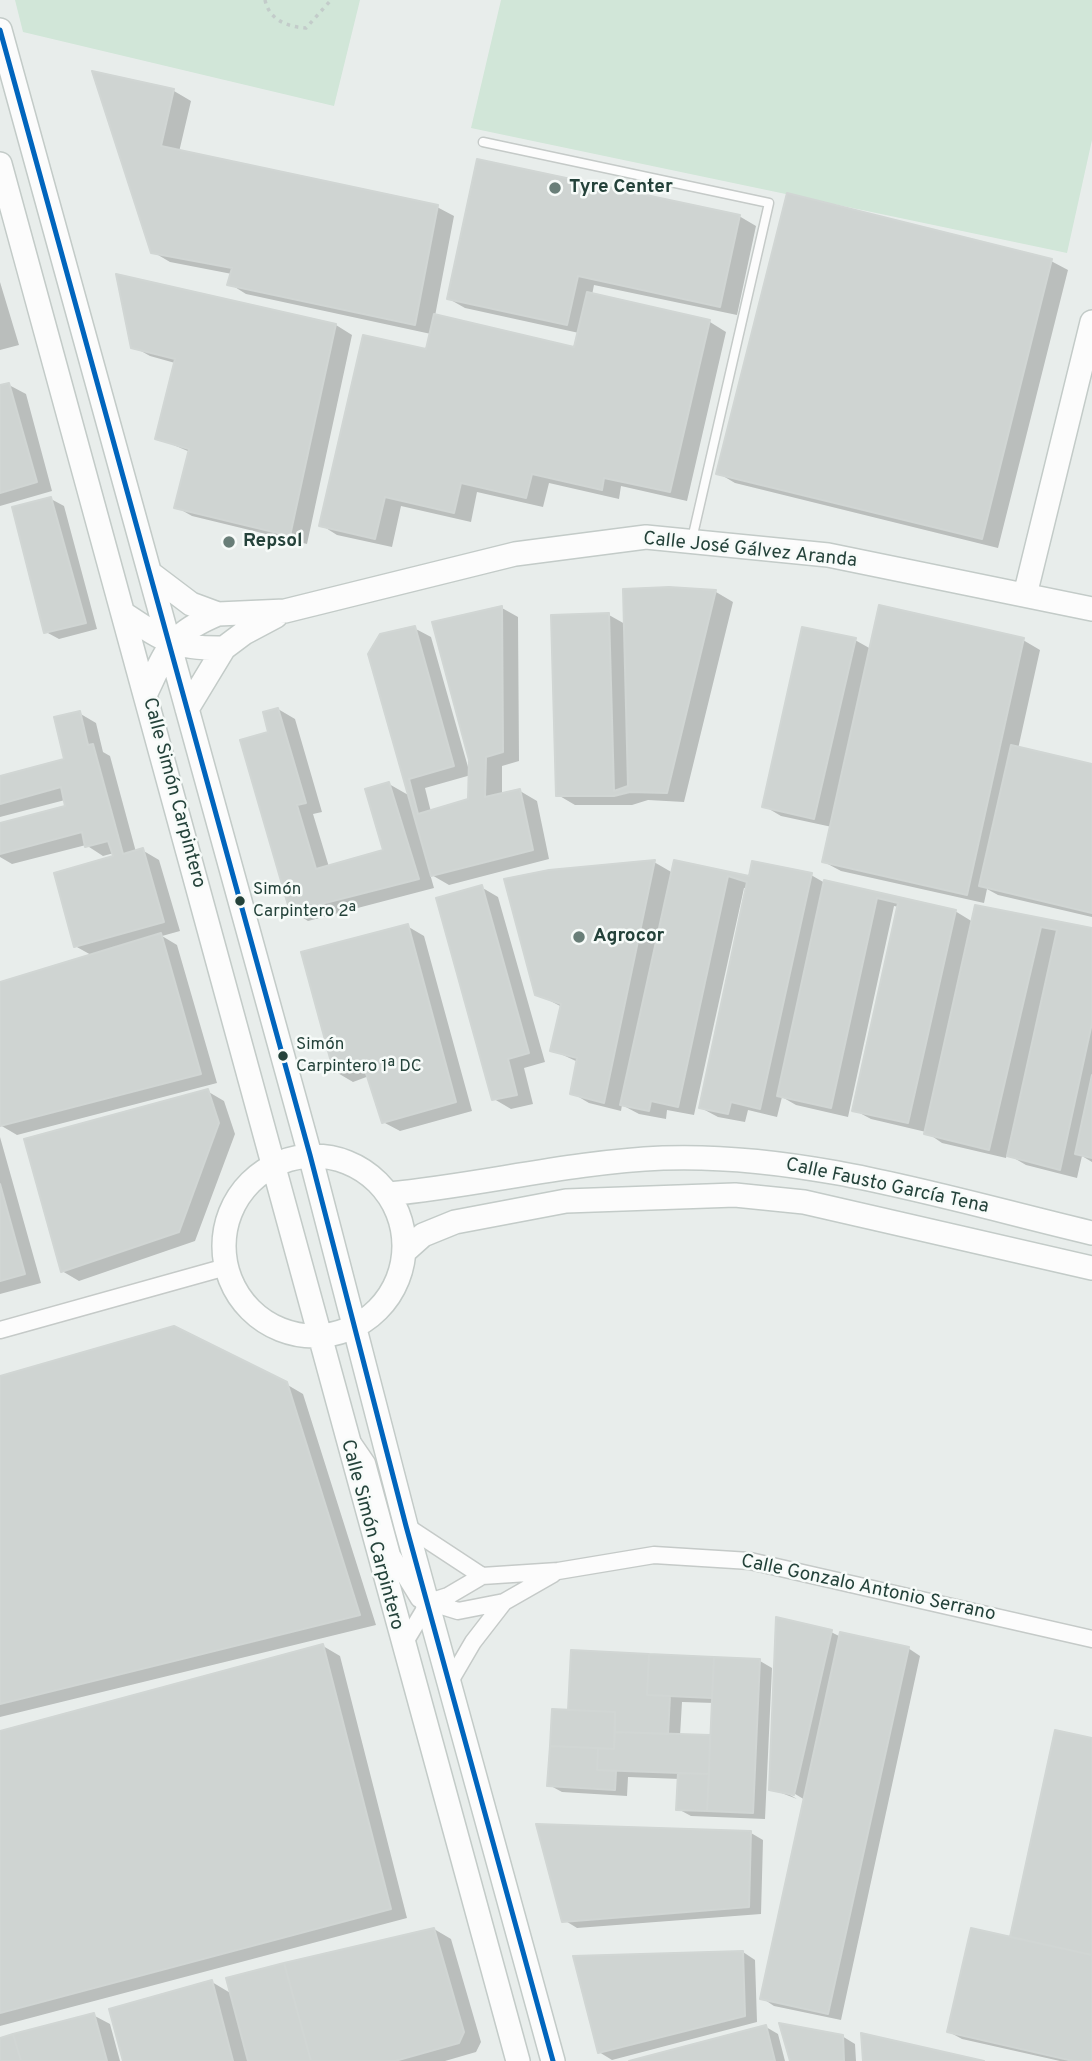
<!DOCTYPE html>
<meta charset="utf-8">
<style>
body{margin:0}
canvas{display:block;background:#e8edeb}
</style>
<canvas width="1092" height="2061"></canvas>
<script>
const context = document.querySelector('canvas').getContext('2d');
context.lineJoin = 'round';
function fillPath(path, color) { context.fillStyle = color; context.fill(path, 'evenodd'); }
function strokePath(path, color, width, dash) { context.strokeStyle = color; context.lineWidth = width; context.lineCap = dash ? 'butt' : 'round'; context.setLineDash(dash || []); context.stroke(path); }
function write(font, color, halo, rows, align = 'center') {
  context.font = font + ' Overpass,sans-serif'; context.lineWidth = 5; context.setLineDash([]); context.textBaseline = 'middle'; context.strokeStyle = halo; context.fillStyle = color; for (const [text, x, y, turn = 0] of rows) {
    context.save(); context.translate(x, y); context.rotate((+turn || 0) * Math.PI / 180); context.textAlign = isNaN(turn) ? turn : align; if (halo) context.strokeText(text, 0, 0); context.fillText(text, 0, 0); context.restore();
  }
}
const green = new Path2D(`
 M 15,0 L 360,0 L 334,106 L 23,32 Z
 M 501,0 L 1092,0 L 1092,140 L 1067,253 L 471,128 Z`);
const shadow = new Path2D(`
 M 94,73 L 174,91 L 191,101 L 179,152 L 437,207 L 454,216 L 435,316 L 576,349 L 579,333 L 465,308 L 449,299 L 739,216 L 756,226 L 737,315 L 594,285 L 592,295 L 710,322 L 726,332 L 687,501 L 621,486 L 619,499 L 549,483 L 543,507 L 477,492 L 471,522 L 401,506 L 392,547 L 337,535 L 321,525 L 427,351 L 431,334 L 246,294 L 230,284 L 232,274 L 170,262 L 153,252 Z
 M 1051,261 L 1068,270 L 998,548 L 735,483 L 718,473 Z
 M 0,282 L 19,345 L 0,350 Z
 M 336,325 L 352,335 L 307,544 L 192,516 L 176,507 L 190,452 L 157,438 L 175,363 L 150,356 L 132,346 Z
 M 9,385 L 26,394 L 52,491 L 0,506 L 0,387 Z
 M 51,499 L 64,506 L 97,629 L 59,639 L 46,632 Z
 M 669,588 L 716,592 L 733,602 L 684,802 L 648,800 L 632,805 L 575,805 L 558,795 L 609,615 L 625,624 Z
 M 502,608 L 518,617 L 519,761 L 502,766 L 502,795 L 520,791 L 537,801 L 549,859 L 449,885 L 430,874 L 434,888 L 308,921 L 292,911 L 270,733 L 278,709 L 295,719 L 322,812 L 313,814 L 329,867 L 386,851 L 389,784 L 410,796 L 370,654 L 414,628 L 431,637 L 470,774 ZM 471,775 L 470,800 L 431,812 L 425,788 Z
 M 855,640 L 871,649 L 1023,640 L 1040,650 L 1018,749 L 1092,766 L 1092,917 L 998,895 L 987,889 L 984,903 L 841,871 L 824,862 L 832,827 L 781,816 L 764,806 Z
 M 79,713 L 96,723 L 103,752 L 110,756 L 136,852 L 142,850 L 159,860 L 180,931 L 162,936 L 177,945 L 217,1083 L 17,1135 L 0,1125 L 0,983 L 93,956 L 75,946 L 115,858 L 114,853 L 103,856 L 86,845 L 12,864 L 0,857 L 0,825 L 67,807 L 65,800 L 0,817 L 0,777 L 66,760 Z
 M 654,862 L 673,873 L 675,862 L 750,878 L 811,875 L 825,883 L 955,911 L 973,922 L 1092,929 L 1092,1162 L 1082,1156 L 1077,1178 L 1026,1165 L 1007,1154 L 1006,1158 L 942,1143 L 926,1132 L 871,1119 L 854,1110 L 899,907 L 894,906 L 848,1117 L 796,1105 L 782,1097 L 777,1117 L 748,1110 L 745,1122 L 718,1117 L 701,1108 L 748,888 L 744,888 L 694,1115 L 667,1110 L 666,1119 L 639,1114 L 622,1105 L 621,1111 L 589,1103 L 572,1093 L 578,1062 L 552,1050 L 562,1007 L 537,994 Z
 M 481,887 L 498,897 L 545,1062 L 524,1068 L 533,1104 L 511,1109 L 494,1099 Z
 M 407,926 L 424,936 L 472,1111 L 400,1131 L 383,1122 L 369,1076 L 353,1082 L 336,1072 Z
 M 207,1091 L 224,1101 L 235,1134 L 195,1241 L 79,1281 L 62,1271 Z
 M 0,1137 L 41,1283 L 0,1294 Z
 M 0,1378 L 286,1384 L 303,1394 L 376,1625 L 0,1717 Z
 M 831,1632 L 841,1637 L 908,1648 L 920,1656 L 841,2020 L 774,2006 L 762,1998 L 805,1800 L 787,1789 L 785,1792 L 797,1799 L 771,1789 Z
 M 323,1646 L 340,1656 L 407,1918 L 0,2026 L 0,1733 Z
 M 572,1652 L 760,1661 L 772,1668 L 765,1819 L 691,1816 L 678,1809 L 680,1779 L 628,1777 L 627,1796 L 562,1792 L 549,1785 L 569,1712 ZM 682,1702 L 714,1703 L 712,1737 L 680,1736 Z
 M 1092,1740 L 1092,2061 L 1060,2061 L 962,2039 L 949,2032 L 1011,1939 Z
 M 751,1833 L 763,1840 L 761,1914 L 577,1928 L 564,1920 Z
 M 434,1929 L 451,1939 L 481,2042 L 476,2052 L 445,2061 L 125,2061 L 212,1982 L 232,1994 Z
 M 743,1952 L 755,1960 L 757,2022 L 612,2060 L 599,2052 Z
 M 93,2015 L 110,2024 L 120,2061 L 0,2061 L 0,2040 Z
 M 766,2027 L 778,2034 L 785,2061 L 636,2061 Z
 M 842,2036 L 855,2044 L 856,2061 L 792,2061 Z`);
const building = new Path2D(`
 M 92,71 L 174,89 L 161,146 L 438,205 L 415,325 L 227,285 L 232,268 L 151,253 Z
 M 477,159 L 740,215 L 720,307 L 578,276 L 567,325 L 447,299 Z
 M 787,193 L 1052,259 L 982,539 L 716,474 Z
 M 116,274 L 336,324 L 290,536 L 174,508 L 189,449 L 155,439 L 175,359 L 131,348 Z
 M 587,292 L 710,320 L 670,492 L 604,478 L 602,490 L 532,474 L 526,498 L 461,483 L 454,513 L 385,497 L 375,539 L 319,526 L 363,335 L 426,349 L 434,314 L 574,347 Z
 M 9,383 L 37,482 L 0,493 L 0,385 Z
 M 51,497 L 86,623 L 44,633 L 12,507 Z
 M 669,587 L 716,590 L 667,793 L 630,792 L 614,796 L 556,796 L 551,615 L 609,613 L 614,791 L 628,786 L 623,589 Z
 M 879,605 L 1024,638 L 967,895 L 822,862 Z
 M 502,606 L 503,752 L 486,757 L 485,797 L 520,789 L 533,850 L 431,876 L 368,654 L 380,634 L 415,626 L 454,766 L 409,779 L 418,814 L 468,799 L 469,760 L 432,622 Z
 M 802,627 L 856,638 L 814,819 L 762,807 Z
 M 278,708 L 306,803 L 297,805 L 316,869 L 383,850 L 365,789 L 389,782 L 419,879 L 290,912 L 240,740 L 268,732 L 263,712 Z
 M 80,711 L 88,745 L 93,744 L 123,854 L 143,848 L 164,922 L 74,947 L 54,873 L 113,856 L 108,841 L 85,847 L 82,832 L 0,854 L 0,823 L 65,806 L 61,787 L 0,804 L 0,776 L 64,759 L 54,717 Z
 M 1011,745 L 1092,764 L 1092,913 L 979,886 Z
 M 655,860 L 604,1103 L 570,1094 L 577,1058 L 550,1051 L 561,1004 L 535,995 L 504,879 L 549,870 Z
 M 674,860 L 749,876 L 752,861 L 812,873 L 760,1109 L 731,1102 L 728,1114 L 699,1108 L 747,882 L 728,876 L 678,1107 L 651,1101 L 649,1111 L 620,1105 Z
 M 824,880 L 956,910 L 908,1123 L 852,1111 L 898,903 L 877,898 L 831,1108 L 777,1096 Z
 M 482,885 L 529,1053 L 508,1059 L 517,1095 L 492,1100 L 436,898 Z
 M 975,905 L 1092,928 L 1092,1023 L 1060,1170 L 1007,1156 L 1057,930 L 1041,927 L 989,1150 L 924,1134 Z
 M 408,924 L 456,1102 L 382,1123 L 363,1064 L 334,1073 L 301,952 Z
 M 161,933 L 201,1074 L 0,1126 L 0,982 Z
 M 1092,1075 L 1092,1158 L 1075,1154 Z
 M 208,1089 L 219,1123 L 179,1232 L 61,1272 L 24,1139 Z
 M 0,1184 L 25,1274 L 0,1281 Z
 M 174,1326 L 287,1382 L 360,1615 L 0,1704 L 0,1376 Z
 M 776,1617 L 832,1630 L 794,1795 L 769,1790 Z
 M 840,1632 L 909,1647 L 828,2014 L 760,1999 Z
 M 323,1644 L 391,1909 L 0,2013 L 0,1731 Z
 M 571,1650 L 649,1654 L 647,1695 L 670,1696 L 668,1734 L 615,1732 L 615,1712 L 568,1710 Z
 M 649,1654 L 714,1657 L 712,1698 L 647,1695 Z
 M 714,1657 L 760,1659 L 753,1813 L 707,1811 Z
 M 552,1709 L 615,1712 L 614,1749 L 550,1746 Z
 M 1055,1730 L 1092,1738 L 1092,1955 L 1010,1937 Z
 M 615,1732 L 710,1735 L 709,1774 L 597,1770 L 598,1748 L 614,1749 Z
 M 550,1746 L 598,1748 L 597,1770 L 616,1771 L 615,1790 L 547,1786 Z
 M 678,1773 L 709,1774 L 707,1811 L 676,1810 Z
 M 536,1824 L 751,1831 L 749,1907 L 562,1922 Z
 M 434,1928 L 464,2032 L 459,2043 L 395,2061 L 311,2061 L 284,1963 Z
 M 971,1928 L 1092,1955 L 1092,2061 L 1073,2061 L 947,2032 Z
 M 743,1951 L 745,2016 L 598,2053 L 573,1956 Z
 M 284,1963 L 311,2061 L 248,2061 L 226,1978 Z
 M 212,1980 L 233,2061 L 123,2061 L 109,2009 Z
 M 94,2013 L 107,2061 L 21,2061 L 13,2034 Z
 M 779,2023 L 843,2035 L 844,2061 L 790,2061 Z
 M 766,2025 L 775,2061 L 629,2061 Z
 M 861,2033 L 984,2061 L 863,2061 Z
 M 13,2034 L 21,2061 L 0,2061 L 0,2038 Z`);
const path = new Path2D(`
 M 265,0 C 269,20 288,27 306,28 L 331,0`);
const lane = new Path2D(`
 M 483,142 L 769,203 L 692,539`);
const street = new Path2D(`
 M 0,1330 L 226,1267
 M 354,1444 L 367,1463 L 392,1555 L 419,1599 L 458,1611 L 504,1602 L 553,1574
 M 406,1526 L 482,1576
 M 429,1602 L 448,1596 L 482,1576 L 558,1571 L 654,1555 L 750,1561 L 1092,1639
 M 402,1647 L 429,1602
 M 449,1683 L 473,1642 L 504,1602`);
const secondary = new Path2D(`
 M 0,30 L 310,1155 L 406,1526 L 553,2061
 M 0,164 C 174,796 343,1429 518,2061
 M 150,573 L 191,604 L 218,614 L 285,611 L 515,554 L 646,537 L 828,555 L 1092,609
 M 1025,595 L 1092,322
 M 124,614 C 165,641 174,649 224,648
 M 146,693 C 167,649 170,634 218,614
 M 187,709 L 224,648 L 244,633 L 276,616
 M224 1246a90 90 0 1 1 180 0a90 90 0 1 1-180 0Z
 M 389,1194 C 481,1185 570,1162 663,1158 C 808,1153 952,1200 1092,1233
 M 404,1252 L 423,1235 L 455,1222 L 566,1201 L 735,1195 L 804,1202 L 1092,1268`);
const bus1 = new Path2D(`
 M 0,30 L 310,1155 L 406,1526 L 553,2061`);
const markers = [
 [555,188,7,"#697e78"],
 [229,542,7,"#697e78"],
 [240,901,6,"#24423a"],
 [579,937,7,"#697e78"],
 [283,1056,6,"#24423a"]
];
const busNames = [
 ["Simón",253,891],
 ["Carpintero 2ª",253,913],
 ["Simón",296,1046],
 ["Carpintero 1ª DC",296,1068]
];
const poiNames = [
 ["Tyre Center",569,188],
 ["Repsol",243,542],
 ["Agrocor",593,937]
];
const streetNames = [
 ["Calle José Gálvez Aranda",750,551,6],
 ["Calle Simón Carpintero",173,793,75],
 ["Calle Fausto García Tena",887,1187,12],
 ["Calle Simón Carpintero",371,1535,75],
 ["Calle Gonzalo Antonio Serrano",868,1589,12]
];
fillPath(green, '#d1e6d8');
fillPath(shadow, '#0003');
fillPath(building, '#cfd4d2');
strokePath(building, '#d1d6d4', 2);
strokePath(lane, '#c5cac8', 11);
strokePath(street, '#c5cac8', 19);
strokePath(secondary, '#c3cbc8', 26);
strokePath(path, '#c3ccca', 3.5, [3.5, 5]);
strokePath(lane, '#fcfcfc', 8);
strokePath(street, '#fcfcfc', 16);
strokePath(secondary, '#fcfcfc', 23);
strokePath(bus1, '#0065bd', 5);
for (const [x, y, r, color] of markers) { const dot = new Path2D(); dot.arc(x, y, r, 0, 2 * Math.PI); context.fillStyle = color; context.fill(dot); strokePath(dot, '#f7fbf9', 2.5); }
write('17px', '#24423a', '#f7fbf9', busNames, 'left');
write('bold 19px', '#24423a', '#f7fbf9', poiNames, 'left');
write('19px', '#24423a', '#f7fbf9', streetNames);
</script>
